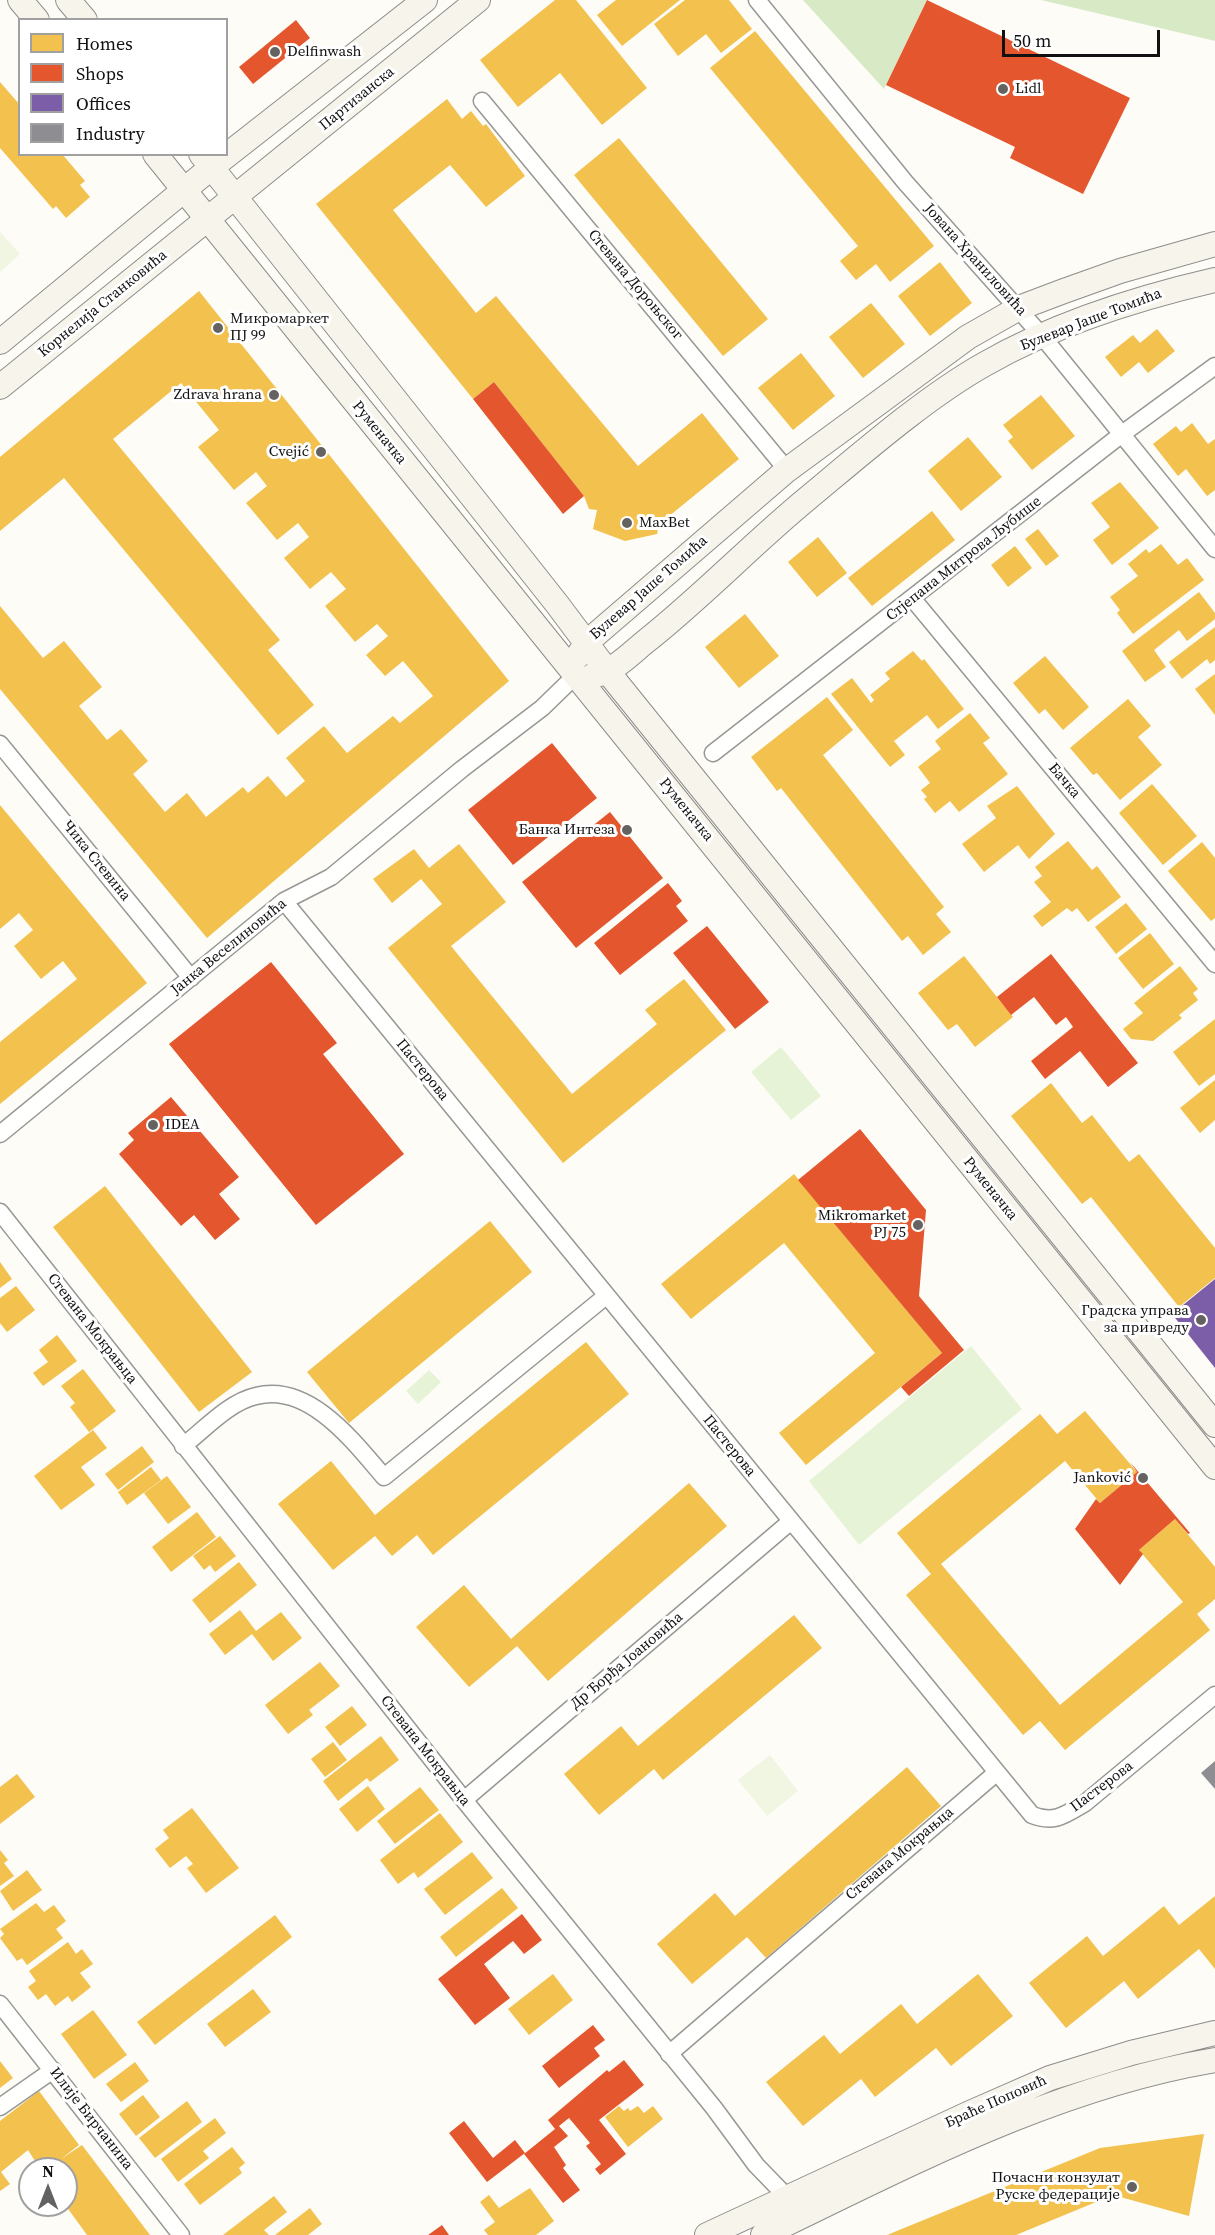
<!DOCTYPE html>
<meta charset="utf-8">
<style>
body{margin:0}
#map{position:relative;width:1215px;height:2235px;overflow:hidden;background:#fdfcf7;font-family:"Source Serif 4",serif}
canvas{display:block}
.legend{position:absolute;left:18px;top:18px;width:210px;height:138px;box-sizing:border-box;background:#fff;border:2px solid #a0a0a0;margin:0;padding:8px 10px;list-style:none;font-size:18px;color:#111}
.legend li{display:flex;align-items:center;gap:12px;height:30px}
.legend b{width:30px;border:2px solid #a0a0a0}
.north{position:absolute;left:18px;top:2157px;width:60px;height:60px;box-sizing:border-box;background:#fff;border:2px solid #a0a0a0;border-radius:50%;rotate:0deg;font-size:16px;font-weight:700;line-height:24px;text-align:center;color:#111}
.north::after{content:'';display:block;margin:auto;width:21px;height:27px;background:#646362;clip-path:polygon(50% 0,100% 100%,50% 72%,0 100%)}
.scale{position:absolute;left:1002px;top:30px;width:158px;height:27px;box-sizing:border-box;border:3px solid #111;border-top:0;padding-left:8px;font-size:18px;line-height:21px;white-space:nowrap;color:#111;-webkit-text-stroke:4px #fff;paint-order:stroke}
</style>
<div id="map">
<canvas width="1215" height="2235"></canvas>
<ul class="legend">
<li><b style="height:16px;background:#f2c14e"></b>Homes</li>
<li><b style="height:16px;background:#e4572e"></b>Shops</li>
<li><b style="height:16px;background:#7b5ea7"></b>Offices</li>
<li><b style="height:16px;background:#8d8d92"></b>Industry</li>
</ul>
<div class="north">N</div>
<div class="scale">50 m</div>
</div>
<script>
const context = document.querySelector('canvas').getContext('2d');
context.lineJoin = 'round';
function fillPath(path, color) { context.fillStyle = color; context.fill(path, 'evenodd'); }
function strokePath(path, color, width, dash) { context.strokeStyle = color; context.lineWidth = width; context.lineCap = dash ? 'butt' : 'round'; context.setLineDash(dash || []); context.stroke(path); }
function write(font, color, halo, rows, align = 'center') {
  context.font = font + ' "Source Serif 4",serif'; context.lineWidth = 6; context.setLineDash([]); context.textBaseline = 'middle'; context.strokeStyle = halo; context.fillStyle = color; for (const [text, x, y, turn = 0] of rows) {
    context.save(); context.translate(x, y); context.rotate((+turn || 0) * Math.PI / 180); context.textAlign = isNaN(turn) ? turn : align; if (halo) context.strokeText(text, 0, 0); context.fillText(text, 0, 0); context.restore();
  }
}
const green = new Path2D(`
 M 781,1047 L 821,1096 L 791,1120 L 751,1072 Z
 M 971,1346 L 1022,1409 L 859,1545 L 809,1481 Z
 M 429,1370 L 441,1382 L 418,1404 L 406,1391 Z`);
const forest = new Path2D(`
 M 803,0 L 927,0 L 884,89 Z
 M 1041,0 L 1215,0 L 1215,41 Z`);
const pitch = new Path2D(`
 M 0,232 L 20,254 L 0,272 Z
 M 770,1755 L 798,1791 L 767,1816 L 738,1780 Z`);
const homes = new Path2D(`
 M 555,0 L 576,0 L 647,88 L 602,125 L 560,73 L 518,107 L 480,60 Z
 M 616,0 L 680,0 L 622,46 L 597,15 Z
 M 685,0 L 729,0 L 752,29 L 721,53 L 706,34 L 678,56 L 654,24 Z
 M 755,31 L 934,246 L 890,282 L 876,264 L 856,280 L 840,261 L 858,246 L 710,68 Z
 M 0,82 L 20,105 L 20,154 L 62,154 L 85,181 L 80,185 L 90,197 L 66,218 L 56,206 L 53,209 L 0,148 Z
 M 447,99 L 462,119 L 471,111 L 483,126 L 486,124 L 525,176 L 486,207 L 450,165 L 393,210 L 476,313 L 496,296 L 638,466 L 702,413 L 739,459 L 668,517 L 660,517 L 657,534 L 625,541 L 593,529 L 597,510 L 589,509 L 584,496 L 494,382 L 473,399 L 316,204 Z
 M 619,138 L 768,319 L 723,356 L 574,175 Z
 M 940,262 L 972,303 L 930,336 L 898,296 Z
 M 199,291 L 509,681 L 207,938 L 0,689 L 0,606 L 43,658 L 64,641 L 102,687 L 79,706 L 107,740 L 121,729 L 148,761 L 133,774 L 165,812 L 187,793 L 206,817 L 243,787 L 248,793 L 268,776 L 286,797 L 305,781 L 286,758 L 324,726 L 347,753 L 393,716 L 400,723 L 433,696 L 403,661 L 385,676 L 366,655 L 388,636 L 377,624 L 355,642 L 325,606 L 346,589 L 331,572 L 310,589 L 284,558 L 309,537 L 298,523 L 277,540 L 246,503 L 267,486 L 256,472 L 234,490 L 198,447 L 219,430 L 181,383 L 113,439 L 280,640 L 268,650 L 314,705 L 278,735 L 64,478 L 0,531 L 0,457 Z
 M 871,303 L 905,344 L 863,378 L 829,337 Z
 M 1157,329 L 1175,351 L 1148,373 L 1139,362 L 1121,377 L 1105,357 L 1133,335 L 1140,343 Z
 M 801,353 L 835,396 L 793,430 L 758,388 Z
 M 1041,395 L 1075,436 L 1032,470 L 1008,441 L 1013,437 L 1003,425 Z
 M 1192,423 L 1208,444 L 1215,439 L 1215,490 L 1207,496 L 1186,469 L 1178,476 L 1153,444 L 1176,426 L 1181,432 Z
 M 968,437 L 1002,477 L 961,511 L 928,471 Z
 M 1120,482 L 1159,528 L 1112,565 L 1093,540 L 1110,527 L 1091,503 Z
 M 932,511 L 955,540 L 872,606 L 848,578 Z
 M 1038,529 L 1059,556 L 1046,566 L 1025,539 Z
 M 818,537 L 847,573 L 817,597 L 788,562 Z
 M 1161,544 L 1178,565 L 1187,558 L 1204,580 L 1133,634 L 1117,613 L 1120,610 L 1110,597 L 1138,576 L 1128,564 L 1146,549 L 1149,553 Z
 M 1015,546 L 1032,568 L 1008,587 L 991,565 Z
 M 1199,592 L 1215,613 L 1215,619 L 1187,641 L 1179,630 L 1154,650 L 1166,667 L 1145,682 L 1122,651 Z
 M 745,614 L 779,656 L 739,688 L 705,647 Z
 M 1215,627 L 1215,660 L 1210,664 L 1207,659 L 1182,679 L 1169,662 Z
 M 913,651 L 922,661 L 924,659 L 964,709 L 938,729 L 927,715 L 894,741 L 905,755 L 890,767 L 831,694 L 852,678 L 871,703 L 874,700 L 870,695 L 890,679 L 885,673 Z
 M 1045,656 L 1089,707 L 1063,730 L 1045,709 L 1039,714 L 1013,683 Z
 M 1215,674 L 1215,715 L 1195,689 Z
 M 827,697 L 853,730 L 823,755 L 944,907 L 936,914 L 951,932 L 923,955 L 908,936 L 902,941 L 781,788 L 777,791 L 751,757 Z
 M 1128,699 L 1151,726 L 1138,737 L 1162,765 L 1120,800 L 1097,773 L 1093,775 L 1070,748 Z
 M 970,713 L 990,738 L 983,743 L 1008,774 L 959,812 L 950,801 L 935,813 L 924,799 L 927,797 L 921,790 L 930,783 L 918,767 L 941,749 L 935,741 Z
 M 1152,784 L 1197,836 L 1163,865 L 1119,813 Z
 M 1017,786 L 1055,834 L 1029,859 L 1018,845 L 984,872 L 962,844 L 996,818 L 987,806 Z
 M 0,805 L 147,983 L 0,1104 L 0,1042 L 77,979 L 63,961 L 41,979 L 14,946 L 33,930 L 19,913 L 0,929 Z
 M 1068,841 L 1092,870 L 1097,866 L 1121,897 L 1088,922 L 1077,908 L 1072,912 L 1067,908 L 1042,927 L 1033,916 L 1051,902 L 1034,882 L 1042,876 L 1035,867 Z
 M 1202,842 L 1215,858 L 1215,918 L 1211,921 L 1168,871 Z
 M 459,844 L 506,902 L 451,946 L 572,1094 L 657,1024 L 645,1010 L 684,979 L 726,1030 L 563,1163 L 388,948 L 442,904 L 421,879 L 392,903 L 373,879 L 414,849 L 429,868 Z
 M 1126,903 L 1147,929 L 1116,954 L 1095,927 Z
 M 1150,933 L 1174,964 L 1143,989 L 1118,958 Z
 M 964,956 L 1013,1017 L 975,1047 L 957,1024 L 948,1030 L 918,993 Z
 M 1180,966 L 1198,989 L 1193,993 L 1198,1000 L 1179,1015 L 1182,1018 L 1153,1041 L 1131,1039 L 1123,1029 L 1143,1013 L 1134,1003 Z
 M 1215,1019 L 1215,1074 L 1199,1086 L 1173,1052 Z
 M 1215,1080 L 1215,1120 L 1200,1133 L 1180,1108 Z
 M 1051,1083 L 1082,1123 L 1092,1115 L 1129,1162 L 1139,1154 L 1215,1248 L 1215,1278 L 1179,1307 L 1091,1197 L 1082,1204 L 1011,1116 Z
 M 794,1174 L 942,1353 L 806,1465 L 779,1433 L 875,1353 L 784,1243 L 691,1319 L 661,1284 Z
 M 105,1186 L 252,1372 L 199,1412 L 53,1227 Z
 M 490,1221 L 532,1272 L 349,1423 L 307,1372 Z
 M 0,1262 L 12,1279 L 0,1288 Z
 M 16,1286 L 35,1310 L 7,1332 L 0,1323 L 0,1298 Z
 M 57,1335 L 77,1361 L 43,1386 L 33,1373 L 48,1362 L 39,1350 Z
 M 586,1342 L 629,1394 L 433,1555 L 417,1535 L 392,1556 L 375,1536 L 333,1570 L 278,1504 L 331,1461 L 375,1515 Z
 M 83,1369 L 116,1411 L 89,1432 L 70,1407 L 75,1403 L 61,1386 Z
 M 1085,1411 L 1137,1472 L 1100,1503 L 1065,1461 L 941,1564 L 1060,1705 L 1183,1602 L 1139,1550 L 1175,1519 L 1215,1567 L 1215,1599 L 1197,1614 L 1210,1630 L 1065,1750 L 1040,1721 L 1023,1735 L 906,1595 L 931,1574 L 897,1533 L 1040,1414 L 1057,1434 Z
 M 93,1430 L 107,1448 L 81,1467 L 95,1485 L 61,1510 L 34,1476 Z
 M 142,1446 L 154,1462 L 118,1490 L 105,1474 Z
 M 151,1467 L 161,1480 L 127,1505 L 118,1492 Z
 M 167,1476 L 191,1507 L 168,1524 L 144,1493 Z
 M 689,1483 L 727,1526 L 548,1681 L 517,1646 L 469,1687 L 416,1627 L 464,1585 L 511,1639 Z
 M 197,1512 L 216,1537 L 171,1572 L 152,1547 Z
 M 220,1536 L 236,1556 L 215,1572 L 210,1565 L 204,1570 L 193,1556 Z
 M 239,1562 L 257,1585 L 210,1623 L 192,1600 Z
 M 240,1610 L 256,1631 L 281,1612 L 302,1638 L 273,1661 L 252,1634 L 225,1655 L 209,1634 Z
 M 794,1615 L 822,1648 L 663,1780 L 654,1769 L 599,1815 L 564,1774 L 621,1726 L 638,1746 Z
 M 320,1662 L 340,1686 L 309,1710 L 313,1715 L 288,1734 L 265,1705 Z
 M 352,1706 L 367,1725 L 340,1746 L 325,1727 Z
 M 381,1736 L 399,1760 L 370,1782 L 367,1778 L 338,1801 L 323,1781 Z
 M 333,1742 L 347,1760 L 325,1777 L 311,1759 Z
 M 907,1767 L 941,1806 L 766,1958 L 747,1937 L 692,1984 L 657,1944 L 715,1893 L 735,1916 Z
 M 17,1774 L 35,1797 L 0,1824 L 0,1787 Z
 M 368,1786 L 385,1809 L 357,1832 L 339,1809 Z
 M 420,1787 L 439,1810 L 395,1844 L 377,1821 Z
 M 192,1808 L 239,1868 L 206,1893 L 187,1868 L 193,1864 L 186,1856 L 170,1868 L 155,1849 L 169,1838 L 163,1830 Z
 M 440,1813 L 463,1842 L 418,1878 L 414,1872 L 398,1884 L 380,1860 Z
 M 0,1850 L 8,1860 L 4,1863 L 14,1876 L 0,1886 Z
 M 472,1852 L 493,1878 L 445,1915 L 424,1889 Z
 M 27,1870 L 42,1890 L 13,1911 L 0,1891 Z
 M 502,1888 L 518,1908 L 456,1957 L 440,1937 Z
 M 1215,1896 L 1215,1969 L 1199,1949 L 1138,1999 L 1124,1981 L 1066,2028 L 1029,1983 L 1087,1936 L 1103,1956 L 1164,1906 L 1179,1925 Z
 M 36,1903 L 44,1912 L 54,1905 L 66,1921 L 56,1929 L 63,1938 L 27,1965 L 22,1958 L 17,1961 L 0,1938 L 4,1934 L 0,1929 Z
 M 275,1915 L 292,1937 L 155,2045 L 137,2022 Z
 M 68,1942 L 76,1954 L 82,1949 L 93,1964 L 80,1973 L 91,1987 L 72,2002 L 68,1996 L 55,2006 L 46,1994 L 38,2000 L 28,1987 L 36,1981 L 29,1971 Z
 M 553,1974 L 573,2000 L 529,2035 L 508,2009 Z
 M 978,1974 L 1013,2016 L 951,2066 L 936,2048 L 875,2097 L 861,2079 L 803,2126 L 766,2082 L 824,2035 L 840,2054 L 901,2004 L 917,2024 Z
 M 253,1989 L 271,2012 L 225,2047 L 207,2024 Z
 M 93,2010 L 127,2055 L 94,2079 L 61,2034 Z
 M 0,2061 L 13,2078 L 0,2088 Z
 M 135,2062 L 149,2081 L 121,2102 L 106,2084 Z
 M 39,2091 L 79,2145 L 61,2159 L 82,2145 L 150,2235 L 87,2235 L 66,2206 L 66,2169 L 40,2169 L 28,2150 L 1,2172 L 10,2184 L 0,2191 L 0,2121 Z
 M 143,2095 L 160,2117 L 136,2136 L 119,2114 Z
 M 187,2101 L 202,2122 L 155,2158 L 139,2138 Z
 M 619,2106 L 624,2111 L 628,2108 L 630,2111 L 638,2106 L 644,2113 L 653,2106 L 663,2119 L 628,2147 L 605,2117 Z
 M 215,2118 L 226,2133 L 203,2151 L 209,2158 L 178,2182 L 161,2159 Z
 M 1204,2134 L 1189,2216 L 1113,2195 L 1016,2235 L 887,2235 L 1100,2148 Z
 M 232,2147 L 245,2163 L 239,2168 L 242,2173 L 200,2205 L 184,2184 Z
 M 530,2188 L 554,2221 L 536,2235 L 488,2235 L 484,2230 L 495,2222 L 480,2202 L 489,2195 L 499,2208 Z
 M 274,2196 L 287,2212 L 264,2230 L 269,2235 L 223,2235 Z
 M 310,2208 L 322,2224 L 308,2235 L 275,2235 Z`);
const shops = new Path2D(`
 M 927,0 L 1130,98 L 1083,194 L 1010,158 L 1015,147 L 886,85 Z
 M 296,20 L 310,38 L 253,84 L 239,67 Z
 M 494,382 L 584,496 L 563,514 L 473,399 Z
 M 552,743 L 597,798 L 513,865 L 468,810 Z
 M 610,812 L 663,878 L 576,948 L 522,882 Z
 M 668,883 L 682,901 L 676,906 L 688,921 L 620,975 L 594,943 Z
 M 707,926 L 769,1002 L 735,1029 L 673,953 Z
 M 1051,954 L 1138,1063 L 1108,1087 L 1080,1051 L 1045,1079 L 1031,1061 L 1073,1027 L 1066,1017 L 1056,1025 L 1034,997 L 1011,1015 L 997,997 Z
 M 271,962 L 337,1043 L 323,1054 L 404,1154 L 316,1225 L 169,1044 Z
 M 171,1097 L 239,1177 L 219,1194 L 240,1219 L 215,1240 L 194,1215 L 181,1226 L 119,1154 L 134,1140 L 128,1133 Z
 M 860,1129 L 926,1210 L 919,1296 L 964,1350 L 909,1396 L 901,1387 L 942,1353 L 798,1180 Z
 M 1130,1462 L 1190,1533 L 1188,1534 L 1175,1519 L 1139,1550 L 1143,1554 L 1120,1585 L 1075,1529 L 1096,1499 L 1100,1503 L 1137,1472 Z
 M 522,1914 L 542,1940 L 524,1954 L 513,1941 L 484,1964 L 510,1998 L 475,2025 L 438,1979 Z
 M 593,2025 L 605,2040 L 594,2048 L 600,2056 L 559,2088 L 542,2066 Z
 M 624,2060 L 644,2085 L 599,2120 L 626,2154 L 600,2175 L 595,2169 L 601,2164 L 586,2146 L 590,2143 L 569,2118 L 559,2126 L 568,2136 L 554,2147 L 566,2165 L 563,2168 L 580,2190 L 563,2203 L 524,2154 L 555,2129 L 548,2120 L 607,2070 L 609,2072 Z
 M 464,2121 L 493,2158 L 515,2140 L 525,2153 L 487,2182 L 449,2133 Z
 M 442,2225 L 449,2235 L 428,2235 Z`);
const offices = new Path2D(`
 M 1215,1279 L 1215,1368 L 1172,1314 Z`);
const industry = new Path2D(`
 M 1215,1761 L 1215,1789 L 1201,1773 Z`);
const street = new Path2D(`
 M 757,0 L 905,182 L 1042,336 L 1215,549
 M 482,101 L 787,470
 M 912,598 L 1215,964
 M 0,744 L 191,978
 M 713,753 L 1122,434 L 1215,366
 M 284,901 L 1032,1815 C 1055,1824 1066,1814 1085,1803 L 1215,1695
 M 0,1134 L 284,901 L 331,877 L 462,769 L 542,708 L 575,676
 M 0,1212 L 464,1800 L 714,2108 L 756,2165 L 787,2197
 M 183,1446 C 205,1429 229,1402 256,1396 C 309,1382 354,1442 384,1477 L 606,1296
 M 464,1800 L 790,1522
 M 0,2004 L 181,2235
 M 669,2054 L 996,1773
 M 0,2107 L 53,2070`);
const secondary = new Path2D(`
 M 20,0 L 37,20
 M 68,0 L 85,20
 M 155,154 L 1215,1467
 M 201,154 L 557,604 L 608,672 L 1215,1425
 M 0,342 L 212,167 L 425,0
 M 0,387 L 478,0
 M 578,656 L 586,643 L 787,470 L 968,337 L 1019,308 L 1064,291 L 1120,271 L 1215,244
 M 592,676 C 613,672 628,656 645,642 C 702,597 752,544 808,498 C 861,454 926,397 985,364 C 1055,324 1137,298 1215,280
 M 707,2235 L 970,2113 L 1050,2078 L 1131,2053 L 1215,2033
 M 763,2235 C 909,2165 1054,2087 1215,2060`);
const markers = [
 [275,52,6,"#646362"],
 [1003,89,6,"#646362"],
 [218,328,6,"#646362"],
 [274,395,6,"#646362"],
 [321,452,6,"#646362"],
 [627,523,6,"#646362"],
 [627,830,6,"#646362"],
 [153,1125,6,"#646362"],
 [918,1225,6,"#646362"],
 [1201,1320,6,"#646362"],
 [1143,1478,6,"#646362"],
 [1132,2187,6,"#646362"]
];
const poiNames = [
 ["Delfinwash",287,52,"left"],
 ["Lidl",1015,89,"left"],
 ["Микромаркет",230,319,"left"],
 ["ПЈ 99",230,336,"left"],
 ["Zdrava hrana",262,395],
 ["Cvejić",309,452],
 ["MaxBet",639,523,"left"],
 ["Банка Интеза",615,830],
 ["IDEA",165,1125,"left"],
 ["Mikromarket",906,1216],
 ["PJ 75",906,1233],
 ["Градска управа",1189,1311],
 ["за привреду",1189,1328],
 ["Janković",1131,1478],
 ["Почасни конзулат",1120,2178],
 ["Руске федерације",1120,2195]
];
const streetNames = [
 ["Партизанска",357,99,-39],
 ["Јована Храниловића",975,260,48],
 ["Стевана Дороњског",635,285,50],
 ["Корнелија Станковића",103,304,-39],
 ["Булевар Јаше Томића",1091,320,-21],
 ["Руменачка",379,433,51],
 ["Стјепана Митрова Љубише",964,559,-38],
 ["Булевар Јаше Томића",649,588,-41],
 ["Бачка",1064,781,50],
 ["Руменачка",686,810,51],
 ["Чика Стевина",96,861,51],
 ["Јанка Веселиновића",229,947,-39],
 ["Пастерова",422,1070,51],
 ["Руменачка",990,1189,51],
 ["Стевана Мокрањца",92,1329,52],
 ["Пастерова",729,1446,51],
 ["Др Ђорђа Јоановића",627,1661,-40],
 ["Стевана Мокрањца",425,1751,52],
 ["Пастерова",1102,1787,-37],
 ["Стевана Мокрањца",900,1854,-40],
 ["Браће Поповић",996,2102,-24],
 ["Илије Бирчанина",91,2119,52]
];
fillPath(green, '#e7f3d7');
fillPath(forest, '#d8eac5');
fillPath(pitch, '#f0f6e1');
fillPath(homes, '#f2c14e');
fillPath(shops, '#e4572e');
fillPath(offices, '#7b5ea7');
fillPath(industry, '#8d8d92');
strokePath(street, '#979795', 19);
strokePath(secondary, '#8e8d8b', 26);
strokePath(street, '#fffffe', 16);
strokePath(secondary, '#f6f4eb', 24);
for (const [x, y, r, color] of markers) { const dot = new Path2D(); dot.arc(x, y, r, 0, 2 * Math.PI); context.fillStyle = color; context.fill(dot); strokePath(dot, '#fff', 2); }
write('15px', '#111', '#fff', poiNames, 'right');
write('15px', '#111', '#fff', streetNames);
</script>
